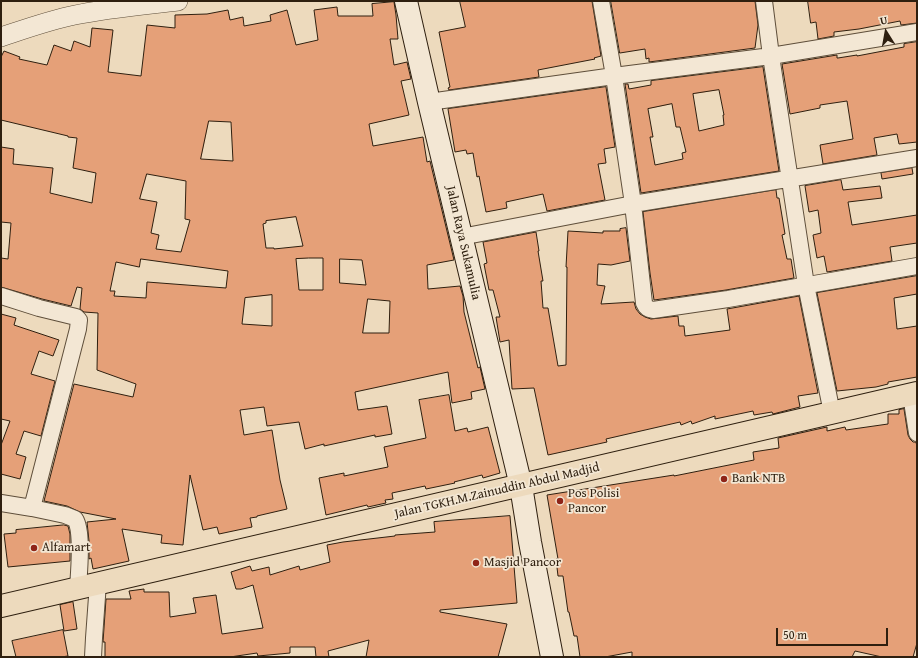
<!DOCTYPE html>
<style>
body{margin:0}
#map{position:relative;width:918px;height:658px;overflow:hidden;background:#eddabd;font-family:"Gentium Book Plus",serif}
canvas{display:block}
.frame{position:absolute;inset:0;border:2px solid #2e1f0f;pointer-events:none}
.north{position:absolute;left:866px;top:12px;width:40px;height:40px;-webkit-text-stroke:3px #f3e7d4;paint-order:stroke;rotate:349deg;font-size:11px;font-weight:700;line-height:16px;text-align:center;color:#2e1f0f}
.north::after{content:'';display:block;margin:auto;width:14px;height:18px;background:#2e1f0f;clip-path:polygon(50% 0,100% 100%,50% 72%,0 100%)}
.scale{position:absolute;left:776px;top:628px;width:112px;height:18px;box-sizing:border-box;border:2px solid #2e1f0f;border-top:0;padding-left:5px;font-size:12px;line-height:14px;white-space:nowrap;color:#2e1f0f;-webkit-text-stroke:3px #f3e7d4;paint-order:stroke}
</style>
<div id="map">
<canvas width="918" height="658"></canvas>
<div class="frame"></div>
<div class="north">U</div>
<div class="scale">50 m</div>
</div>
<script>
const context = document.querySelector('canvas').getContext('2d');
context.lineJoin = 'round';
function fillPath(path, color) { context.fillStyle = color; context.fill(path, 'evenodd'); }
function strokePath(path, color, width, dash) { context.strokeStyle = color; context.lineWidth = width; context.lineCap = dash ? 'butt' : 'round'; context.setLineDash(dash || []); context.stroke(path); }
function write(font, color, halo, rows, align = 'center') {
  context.font = font + ' "Gentium Book Plus",serif'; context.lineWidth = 3.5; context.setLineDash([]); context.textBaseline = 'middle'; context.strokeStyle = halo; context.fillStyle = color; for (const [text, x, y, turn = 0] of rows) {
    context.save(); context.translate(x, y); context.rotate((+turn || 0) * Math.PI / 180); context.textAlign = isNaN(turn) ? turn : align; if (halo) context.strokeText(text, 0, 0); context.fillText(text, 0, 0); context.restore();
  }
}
const building = new Path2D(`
 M 460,1 L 592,1 L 601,56 L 594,58 L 595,59 L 538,70 L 539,77 L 449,90 L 448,88 L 450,87 L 439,32 L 465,27 Z
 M 611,1 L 755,1 L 758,25 L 755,48 L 649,62 L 649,58 L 646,59 L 645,49 L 620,53 Z
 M 808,1 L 917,1 L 917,23 L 901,25 L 900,21 L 859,29 L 834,32 L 834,36 L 818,39 L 816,22 L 811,23 Z
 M 394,2 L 396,15 L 398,39 L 390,39 L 394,65 L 407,62 L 411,79 L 401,81 L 409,115 L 369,124 L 373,146 L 423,137 L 427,162 L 430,161 L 454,260 L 427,265 L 428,289 L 460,286 L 463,296 L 464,312 L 478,368 L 480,367 L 485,389 L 471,392 L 472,399 L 452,403 L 448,372 L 355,392 L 358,410 L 387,406 L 392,434 L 375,437 L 375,435 L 324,446 L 324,444 L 305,449 L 299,422 L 267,426 L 264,407 L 240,410 L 244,435 L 272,430 L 280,480 L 287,509 L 257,516 L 257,517 L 250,518 L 252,527 L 219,534 L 217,527 L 203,530 L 190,475 L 183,545 L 161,543 L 162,535 L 122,529 L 129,561 L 93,569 L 91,558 L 89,559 L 89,541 L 87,522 L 116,519 L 80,512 L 67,506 L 44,501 L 74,384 L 133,397 L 136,384 L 97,370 L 98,313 L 84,312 L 80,309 L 82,288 L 77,287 L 71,306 L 42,299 L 1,287 L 1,258 L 8,259 L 11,223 L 1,222 L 1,147 L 14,149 L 13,164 L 53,168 L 50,193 L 92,203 L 96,173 L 73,168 L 77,138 L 68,137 L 68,136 L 1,120 L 1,57 L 4,51 L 20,57 L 19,59 L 47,65 L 54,45 L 71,51 L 74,41 L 90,47 L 92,28 L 113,30 L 108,72 L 141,76 L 147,25 L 175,28 L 175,15 L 207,14 L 228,10 L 230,20 L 243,17 L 244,26 L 271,21 L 270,15 L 287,10 L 296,45 L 318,40 L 314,10 L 337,7 L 338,16 L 373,16 L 372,4 ZM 209,121 L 231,122 L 233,161 L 201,159 ZM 147,174 L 186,181 L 185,219 L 190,220 L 181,252 L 156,249 L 159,235 L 151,233 L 157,202 L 140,199 ZM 296,217 L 303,246 L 274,249 L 274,248 L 266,248 L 263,224 L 266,223 L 266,221 ZM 309,258 L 323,258 L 323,290 L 299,290 L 296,259 ZM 141,259 L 228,271 L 226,288 L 147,282 L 146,298 L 114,296 L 115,291 L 110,291 L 116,262 L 139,267 ZM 340,259 L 362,260 L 366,285 L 340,283 ZM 272,295 L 272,326 L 242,324 L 245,298 ZM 368,299 L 390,301 L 389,333 L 363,333 Z
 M 917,42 L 917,142 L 899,144 L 897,134 L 874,138 L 877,155 L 823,164 L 820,145 L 853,139 L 847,101 L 820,105 L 820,108 L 790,114 L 782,64 L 837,55 L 837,58 L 838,58 L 857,55 L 857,56 L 904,47 L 904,44 Z
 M 763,67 L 779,171 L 641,193 L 625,84 L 628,84 L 629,89 L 651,85 L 651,81 ZM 719,90 L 724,115 L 723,115 L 724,125 L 699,131 L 693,94 ZM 672,104 L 676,127 L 680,127 L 686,152 L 682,153 L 683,159 L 655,165 L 650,137 L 653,137 L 648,109 Z
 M 606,87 L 615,147 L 604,149 L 606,163 L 598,164 L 605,200 L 547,211 L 543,194 L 506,202 L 507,208 L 486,212 L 479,176 L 477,177 L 473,153 L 467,154 L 466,150 L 455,152 L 448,109 Z
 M 912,168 L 913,174 L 882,179 L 881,173 Z
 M 841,180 L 843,190 L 880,186 L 882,198 L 848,202 L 852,225 L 917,215 L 917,243 L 890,247 L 892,261 L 827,272 L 824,256 L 817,258 L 813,235 L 821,233 L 818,210 L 809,212 L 805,186 Z
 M 776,190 L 777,198 L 779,198 L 785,234 L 782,235 L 787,259 L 791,259 L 794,278 L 726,290 L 654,300 L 650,273 L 643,212 Z
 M 626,228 L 630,261 L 611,265 L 598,264 L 597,285 L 605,286 L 601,304 L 634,302 L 636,309 L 640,314 L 645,317 L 651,319 L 678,316 L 679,326 L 684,326 L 685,336 L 730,330 L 727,309 L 799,296 L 818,393 L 798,396 L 800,407 L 773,414 L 772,412 L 754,415 L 753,411 L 715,419 L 715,416 L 692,424 L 691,421 L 681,425 L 680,422 L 606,439 L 607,442 L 548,455 L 534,388 L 512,389 L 509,340 L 500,342 L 496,317 L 500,317 L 493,290 L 489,290 L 484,264 L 487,263 L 483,242 L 536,232 L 539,251 L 538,251 L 543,281 L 541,281 L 543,308 L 548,308 L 558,366 L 566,365 L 567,267 L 566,267 L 568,231 L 603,233 L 603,231 L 620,231 L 620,229 Z
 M 917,276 L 917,294 L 894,298 L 897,329 L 917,326 L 917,377 L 888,382 L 888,384 L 876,387 L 837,391 L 817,293 Z
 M 1,314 L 16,318 L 14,325 L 59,340 L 53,356 L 39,351 L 31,374 L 55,381 L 41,436 L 24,431 L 16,454 L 26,457 L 20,479 L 1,474 L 1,445 L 10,421 L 1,419 Z
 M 449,395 L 455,431 L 467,428 L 468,432 L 488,427 L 500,473 L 483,478 L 482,475 L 454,482 L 455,483 L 426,489 L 425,486 L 392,493 L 393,499 L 385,500 L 386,503 L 368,507 L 367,505 L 326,515 L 319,478 L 344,473 L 344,476 L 388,467 L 384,447 L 426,438 L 419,400 Z
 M 904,409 L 908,435 L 910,439 L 913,442 L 916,442 L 917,447 L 917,643 L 913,657 L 882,657 L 855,651 L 852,657 L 632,657 L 632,652 L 605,657 L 580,657 L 577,636 L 574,636 L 569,612 L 568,612 L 563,576 L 558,576 L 556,559 L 558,559 L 547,495 L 674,475 L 674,476 L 754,460 L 753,452 L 779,448 L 778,438 L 827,427 L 827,431 L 845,427 L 846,430 L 888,424 L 888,414 L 899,414 L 899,410 Z
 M 510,516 L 517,603 L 440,610 L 440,612 L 507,624 L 498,657 L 366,657 L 369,640 L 328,651 L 329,657 L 316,657 L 315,647 L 290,647 L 290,653 L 258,656 L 257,653 L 230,657 L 105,657 L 105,642 L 103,642 L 106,599 L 131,599 L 129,591 L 144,589 L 144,592 L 169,592 L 170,617 L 196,613 L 193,598 L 216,595 L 222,634 L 263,628 L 253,585 L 241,589 L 236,589 L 231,572 L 250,566 L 252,571 L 269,567 L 270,575 L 299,566 L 300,570 L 330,562 L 327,545 L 343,542 L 395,536 L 395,535 L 435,532 L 434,522 Z
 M 64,525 L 68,526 L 70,534 L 70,561 L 8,567 L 4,534 L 16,533 L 16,530 Z
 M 73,602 L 77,629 L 64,631 L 60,605 Z
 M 63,630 L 68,656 L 61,657 L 16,657 L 12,641 Z`);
const minor = new Path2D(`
 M 601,1 L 614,76 L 633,204 L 644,303 C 646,308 648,309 653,310 L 728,299 L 917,266
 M 764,1 L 771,56 L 806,285 L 832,413
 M 429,102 L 614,76 L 771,56 L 917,32
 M 461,237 L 633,204 L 917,158
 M 1,296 L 39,308 L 76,317 L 79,320 L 78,329 L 32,508
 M 911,395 L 917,433
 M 1,503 L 32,508 L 65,515 L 75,519 C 83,531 79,572 78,588
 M 93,657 L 94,638 L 98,583`);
const tertiary = new Path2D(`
 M 1,37 C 25,29 50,20 75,15 C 109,8 144,5 178,1`);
const secondary = new Path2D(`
 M 406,1 L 429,102 L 521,486 L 530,542 L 552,657`);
const primary = new Path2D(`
 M 1,606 L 917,393`);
const markers = [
 [724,479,4,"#8f2418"],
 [560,501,4,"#8f2418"],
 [34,548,4,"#8f2418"],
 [476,563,4,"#8f2418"]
];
const streetNames = [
 ["Jalan Raya Sukamulia",463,243,77],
 ["Jalan TGKH.M.Zainuddin Abdul Madjid",497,491,-13]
];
const poiNames = [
 ["Bank NTB",732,479],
 ["Pos Polisi",568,494],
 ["Pancor",568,509],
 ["Alfamart",42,548],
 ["Masjid Pancor",484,563]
];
fillPath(building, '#e5a078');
strokePath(building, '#2e1f0f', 1);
strokePath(minor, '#5e4e3a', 18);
strokePath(tertiary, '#5e4e3a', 20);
strokePath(secondary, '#2e1f0f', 24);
strokePath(primary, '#2e1f0f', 24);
strokePath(minor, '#f3e7d4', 16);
strokePath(tertiary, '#f3e7d4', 19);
strokePath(secondary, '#f3e7d4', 22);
strokePath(primary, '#eddabd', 22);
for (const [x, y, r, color] of markers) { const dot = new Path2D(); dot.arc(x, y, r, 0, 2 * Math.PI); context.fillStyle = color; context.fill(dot); strokePath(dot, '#f3e7d4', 1.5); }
write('13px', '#2e1f0f', '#f3e7d4', streetNames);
write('13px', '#2e1f0f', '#f3e7d4', poiNames, 'left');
</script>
